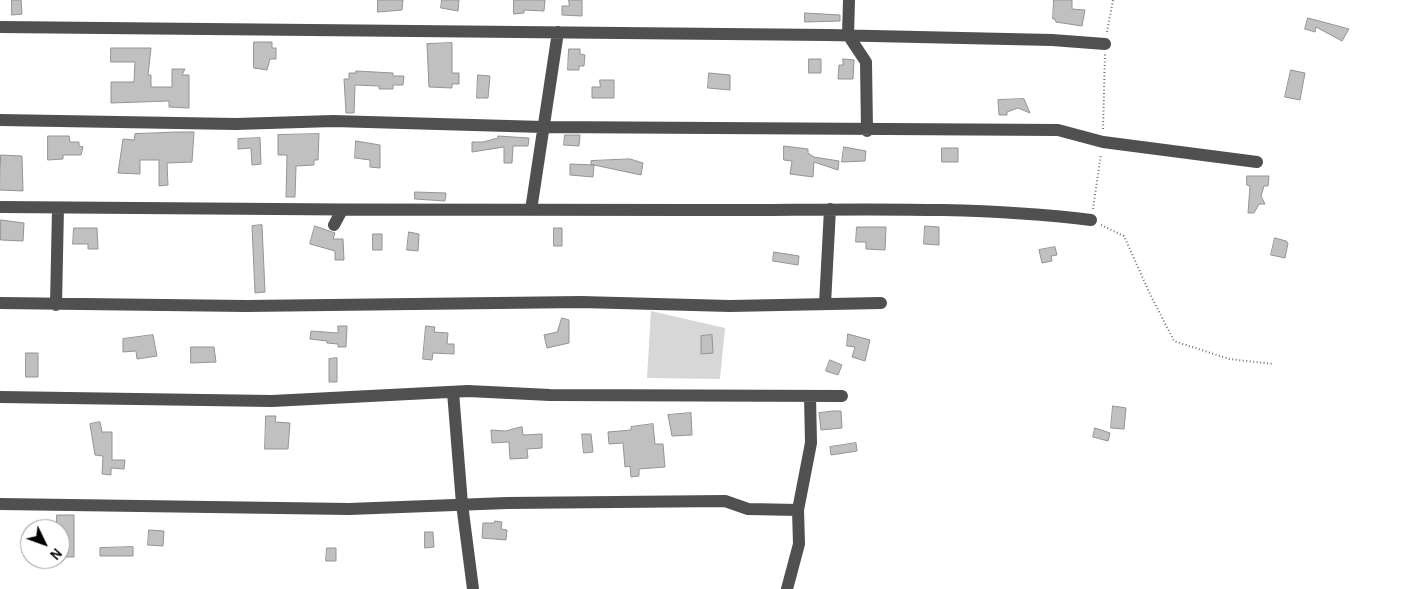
<!DOCTYPE html>
<style>
body{margin:0}
#map{position:relative;width:1417px;height:589px;overflow:hidden;background:#fff;font-family:"Alegreya Sans",sans-serif}
canvas{display:block}
.north{position:absolute;left:20px;top:519px;width:50px;height:50px;box-sizing:border-box;background:#fff;border:1px solid #999;border-radius:50%;rotate:132deg;font-size:14px;font-weight:700;line-height:20px;text-align:center;color:#000}
.north::after{content:'';display:block;margin:auto;width:18px;height:22px;background:#000;clip-path:polygon(50% 0,100% 100%,50% 72%,0 100%)}
</style>
<div id="map">
<canvas width="1417" height="589"></canvas>
<div class="north">N</div>
</div>
<script>
const context = document.querySelector('canvas').getContext('2d');
context.lineJoin = 'round';
function fillPath(path, color) { context.fillStyle = color; context.fill(path, 'evenodd'); }
function strokePath(path, color, width, dash) { context.strokeStyle = color; context.lineWidth = width; context.lineCap = dash ? 'butt' : 'round'; context.setLineDash(dash || []); context.stroke(path); }
const green = new Path2D(`
 M 651,311 L 725,328 L 720,379 L 647,378 Z`);
const building = new Path2D(`
 M 12,0 L 21,0 L 22,14 L 12,15 Z
 M 378,0 L 403,0 L 402,10 L 378,12 Z
 M 442,0 L 459,0 L 458,11 L 441,8 Z
 M 514,0 L 545,0 L 544,11 L 524,10 L 524,13 L 514,14 Z
 M 569,0 L 582,0 L 582,16 L 562,15 L 562,6 L 569,6 Z
 M 1054,0 L 1072,0 L 1072,9 L 1085,10 L 1082,26 L 1056,22 L 1055,19 L 1053,19 Z
 M 805,13 L 840,15 L 840,21 L 805,22 Z
 M 1308,18 L 1349,29 L 1342,41 L 1316,27 L 1315,32 L 1305,29 Z
 M 254,42 L 272,42 L 272,48 L 276,48 L 276,59 L 270,59 L 267,70 L 254,68 Z
 M 452,43 L 452,73 L 459,73 L 459,84 L 452,84 L 452,88 L 429,87 L 427,44 Z
 M 111,48 L 151,48 L 148,75 L 151,75 L 151,87 L 172,87 L 172,69 L 185,69 L 182,75 L 189,75 L 189,108 L 169,107 L 169,101 L 111,103 L 111,82 L 134,82 L 135,62 L 111,62 Z
 M 569,49 L 580,49 L 580,54 L 585,55 L 584,66 L 579,66 L 579,70 L 568,70 Z
 M 809,59 L 821,59 L 821,73 L 809,73 Z
 M 843,59 L 854,60 L 853,79 L 838,79 L 839,65 L 843,65 Z
 M 1291,70 L 1305,73 L 1300,100 L 1285,97 Z
 M 356,71 L 393,73 L 393,76 L 404,76 L 403,85 L 393,85 L 393,89 L 379,89 L 379,86 L 355,85 L 354,113 L 346,113 L 344,79 L 349,79 L 349,73 L 356,73 Z
 M 709,73 L 730,75 L 730,90 L 708,88 Z
 M 478,75 L 490,76 L 488,98 L 477,98 Z
 M 600,80 L 614,80 L 614,98 L 592,98 L 592,87 L 600,87 Z
 M 1024,99 L 1030,113 L 1018,108 L 1007,112 L 1007,115 L 999,115 L 998,100 Z
 M 178,132 L 194,132 L 192,162 L 167,163 L 168,185 L 159,186 L 159,160 L 140,160 L 140,174 L 118,173 L 123,139 L 134,140 L 135,134 Z
 M 319,134 L 318,160 L 314,160 L 314,165 L 296,166 L 295,197 L 286,197 L 287,155 L 278,155 L 278,135 Z
 M 565,135 L 580,135 L 579,146 L 564,145 Z
 M 48,136 L 69,136 L 70,142 L 79,142 L 79,146 L 83,147 L 81,155 L 63,155 L 63,159 L 48,160 Z
 M 498,136 L 529,138 L 528,146 L 513,146 L 512,163 L 504,163 L 504,147 L 472,152 L 472,142 L 483,142 L 498,138 Z
 M 260,138 L 261,164 L 252,165 L 251,148 L 238,149 L 238,139 Z
 M 356,141 L 380,145 L 380,168 L 370,167 L 370,160 L 355,158 Z
 M 784,146 L 808,149 L 808,153 L 814,157 L 839,161 L 838,170 L 814,162 L 813,177 L 790,174 L 792,161 L 784,160 Z
 M 844,147 L 866,151 L 865,161 L 842,162 Z
 M 942,148 L 958,148 L 958,162 L 942,162 Z
 M 1,155 L 22,156 L 23,191 L 0,190 Z
 M 630,159 L 643,163 L 641,175 L 594,165 L 593,177 L 570,175 L 570,164 L 594,165 L 591,165 L 591,161 Z
 M 1247,176 L 1269,176 L 1268,186 L 1264,186 L 1261,196 L 1265,204 L 1259,204 L 1254,213 L 1248,213 L 1250,186 L 1247,185 Z
 M 415,192 L 446,193 L 445,201 L 415,199 Z
 M 1,220 L 24,223 L 23,241 L 1,240 Z
 M 262,225 L 265,292 L 255,293 L 252,226 Z
 M 315,226 L 335,233 L 333,239 L 343,239 L 344,260 L 335,260 L 335,251 L 310,244 Z
 M 925,226 L 939,227 L 939,245 L 924,244 Z
 M 857,227 L 886,227 L 885,250 L 866,249 L 866,242 L 856,242 Z
 M 74,228 L 97,228 L 98,249 L 88,249 L 88,244 L 73,244 Z
 M 554,228 L 562,228 L 562,246 L 554,246 Z
 M 409,232 L 419,234 L 418,251 L 407,250 Z
 M 373,234 L 382,234 L 382,250 L 373,250 Z
 M 1275,238 L 1286,241 L 1288,243 L 1285,258 L 1271,255 Z
 M 1055,247 L 1057,255 L 1051,256 L 1052,261 L 1042,263 L 1039,250 Z
 M 774,252 L 799,256 L 798,265 L 773,261 Z
 M 562,318 L 569,320 L 569,343 L 547,348 L 544,335 L 557,332 Z
 M 338,326 L 347,326 L 346,347 L 338,347 L 338,344 L 327,343 L 327,341 L 310,339 L 311,331 L 338,333 Z
 M 426,326 L 435,327 L 434,332 L 448,333 L 447,344 L 454,344 L 454,354 L 433,353 L 432,360 L 423,359 Z
 M 848,334 L 870,340 L 865,361 L 852,357 L 855,347 L 847,346 Z
 M 153,335 L 157,356 L 137,359 L 136,351 L 123,352 L 123,339 Z
 M 712,335 L 713,353 L 701,354 L 701,336 Z
 M 191,347 L 214,347 L 216,362 L 191,363 Z
 M 26,353 L 38,353 L 38,377 L 26,377 Z
 M 337,358 L 337,382 L 329,382 L 329,359 Z
 M 830,360 L 842,365 L 838,375 L 826,371 Z
 M 1113,406 L 1126,408 L 1124,429 L 1111,428 Z
 M 833,411 L 841,411 L 842,428 L 821,430 L 819,413 Z
 M 691,413 L 692,435 L 672,436 L 668,415 Z
 M 266,416 L 276,416 L 275,422 L 290,423 L 288,449 L 265,449 Z
 M 100,422 L 102,432 L 112,432 L 112,460 L 125,460 L 124,469 L 111,468 L 111,475 L 102,474 L 103,456 L 95,455 L 90,424 Z
 M 653,424 L 655,444 L 663,444 L 665,467 L 639,469 L 639,476 L 631,477 L 630,466 L 625,467 L 623,443 L 609,444 L 608,432 L 631,430 L 631,427 Z
 M 522,427 L 523,435 L 542,434 L 542,448 L 527,449 L 528,458 L 510,459 L 509,442 L 492,443 L 491,430 L 505,431 Z
 M 1095,428 L 1110,433 L 1108,441 L 1093,437 Z
 M 582,434 L 591,434 L 593,452 L 584,453 Z
 M 856,443 L 857,451 L 831,455 L 830,447 Z
 M 57,515 L 74,515 L 74,557 L 60,557 L 60,525 L 57,525 Z
 M 495,521 L 502,522 L 501,529 L 507,530 L 506,540 L 482,538 L 483,523 L 494,523 Z
 M 149,530 L 164,531 L 163,546 L 148,545 Z
 M 425,532 L 433,532 L 434,547 L 425,548 Z
 M 133,547 L 133,556 L 100,556 L 100,548 Z
 M 327,548 L 336,548 L 336,561 L 326,561 Z`);
const path = new Path2D(`
 M 1107,32 L 1113,0
 M 1103,129 L 1105,54
 M 1093,209 L 1101,154
 M 1101,225 L 1124,236 L 1150,294 L 1174,341 L 1229,359 L 1274,364`);
const minor = new Path2D(`
 M 849,0 L 848,35 L 866,62 L 867,131
 M 0,27 L 828,35 L 1052,40 L 1105,44
 M 0,120 L 236,124 L 333,121 L 543,127 L 1058,130 L 1103,142 L 1257,162
 M 0,207 C 230,210 461,210 691,210 C 824,211 959,204 1091,220
 M 531,210 L 558,32
 M 334,225 L 342,210
 M 0,303 L 246,306 L 581,302 L 730,306 L 881,303
 M 825,304 L 830,209
 M 56,305 L 58,208
 M 453,392 L 462,504 L 473,589
 M 0,397 L 272,401 L 468,391 L 550,395 L 842,396
 M 0,504 L 349,509 L 507,503 L 725,501 L 748,509 L 798,510
 M 787,589 L 799,544 L 798,510 L 811,443 L 810,396`);
fillPath(green, '#d7d7d7');
fillPath(building, '#c0c0c0');
strokePath(building, '#949494', 1);
strokePath(path, '#727272', 2, [1, 2.5]);
strokePath(minor, '#505050', 12);
</script>
